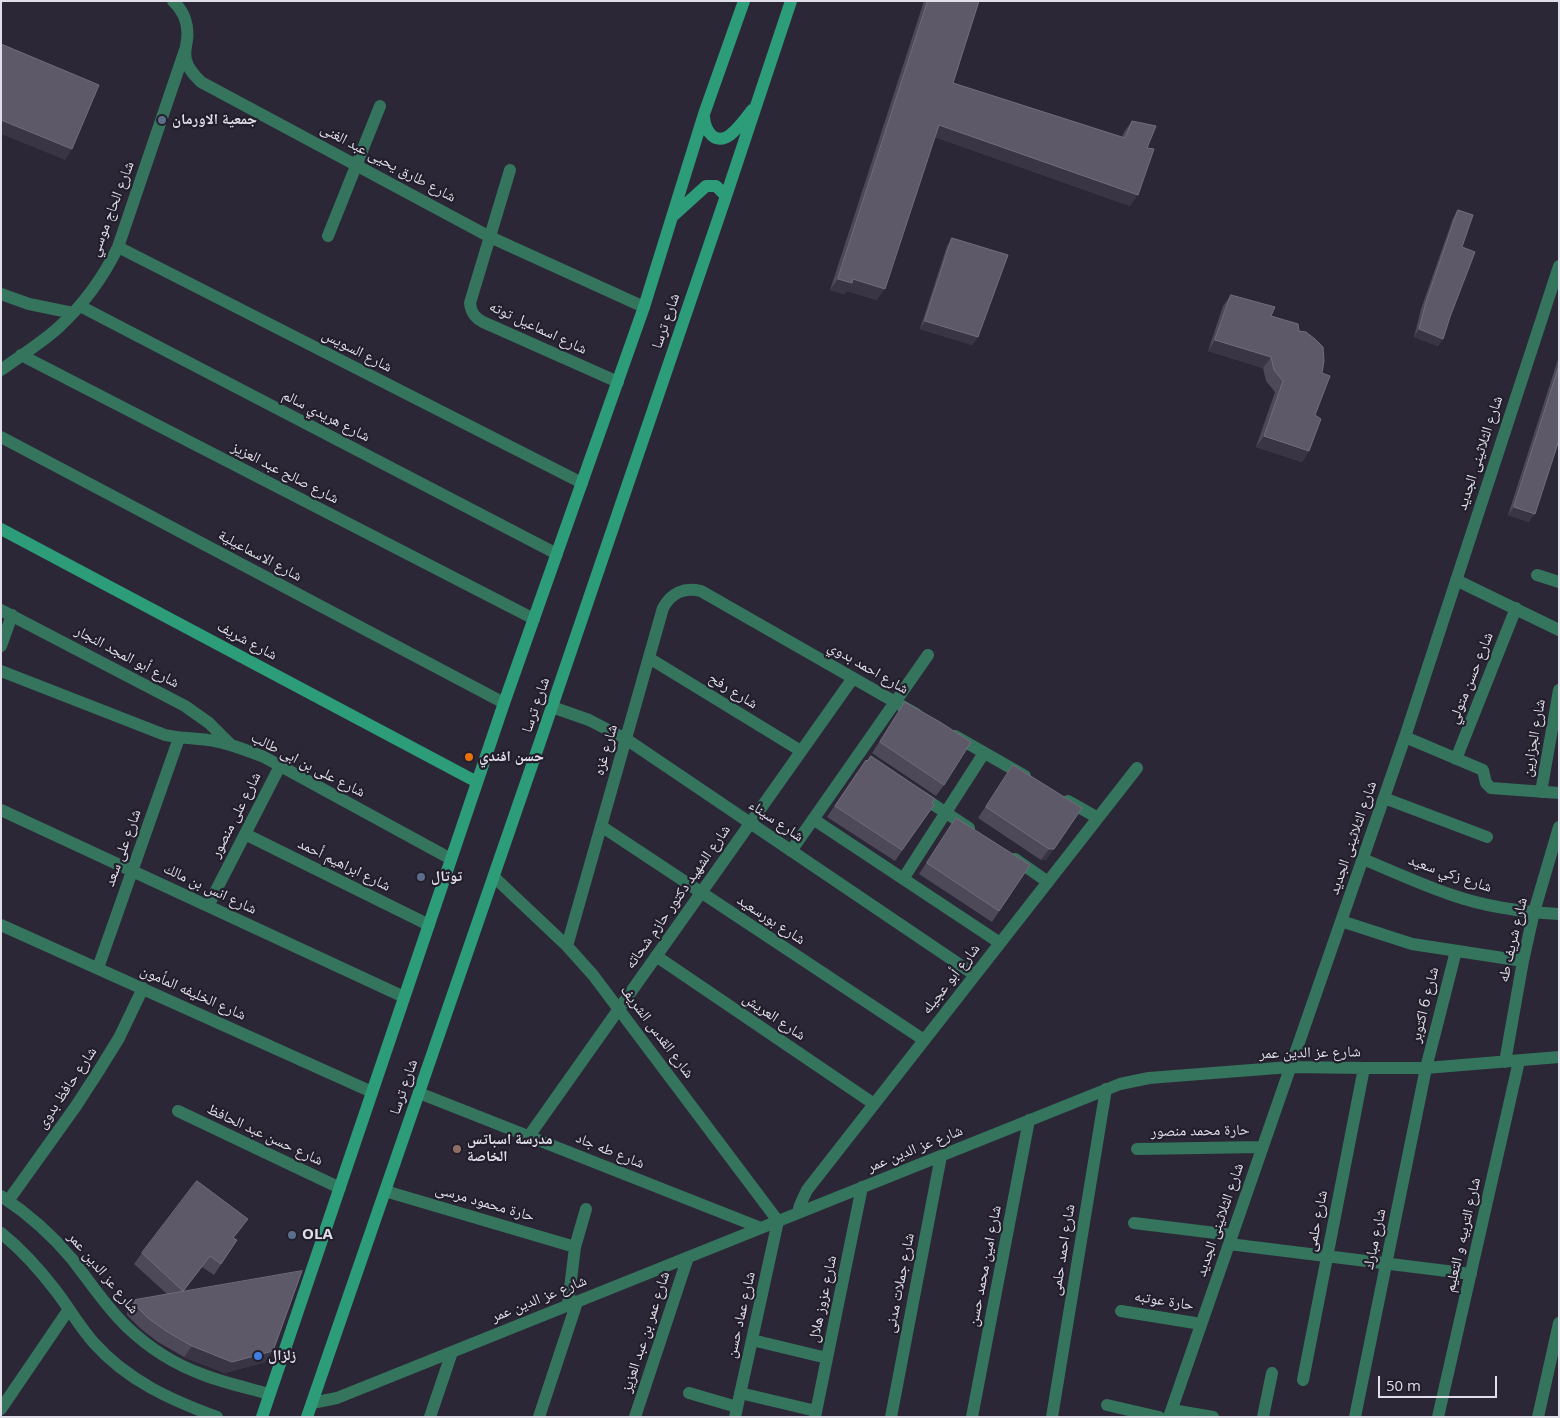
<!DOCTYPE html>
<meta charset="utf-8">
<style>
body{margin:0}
#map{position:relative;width:1560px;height:1418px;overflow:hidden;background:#2b2737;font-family:"Open Sans",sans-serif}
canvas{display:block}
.frame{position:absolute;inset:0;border:2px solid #e0dee8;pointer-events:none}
.scale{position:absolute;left:1378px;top:1376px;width:119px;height:22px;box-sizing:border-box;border:2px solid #e0dee8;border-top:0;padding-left:6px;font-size:15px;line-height:18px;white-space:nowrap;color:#e0dee8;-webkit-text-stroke:4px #221e2c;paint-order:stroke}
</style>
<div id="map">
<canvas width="1560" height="1418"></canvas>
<div class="frame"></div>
<div class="scale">50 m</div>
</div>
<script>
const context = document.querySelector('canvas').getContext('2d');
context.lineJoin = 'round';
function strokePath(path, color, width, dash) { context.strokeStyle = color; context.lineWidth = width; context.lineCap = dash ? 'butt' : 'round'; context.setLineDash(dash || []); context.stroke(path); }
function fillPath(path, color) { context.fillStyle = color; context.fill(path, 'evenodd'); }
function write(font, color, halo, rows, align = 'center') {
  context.font = font + ' "Open Sans","Noto Naskh Arabic",sans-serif'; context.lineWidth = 4.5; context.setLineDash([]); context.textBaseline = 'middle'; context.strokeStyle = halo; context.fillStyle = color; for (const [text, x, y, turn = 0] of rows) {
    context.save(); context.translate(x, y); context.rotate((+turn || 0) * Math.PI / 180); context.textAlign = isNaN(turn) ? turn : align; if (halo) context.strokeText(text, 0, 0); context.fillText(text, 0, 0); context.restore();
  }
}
const street = new Path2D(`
 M 173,1 C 184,11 189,25 187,40 C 186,47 184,53 186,60 C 188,69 195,76 201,82 L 490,237 L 644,307
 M 510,170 L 470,303 C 471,313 475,318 483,322 L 618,382
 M 328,236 L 380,106
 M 118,247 L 582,483
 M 1,294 L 29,304 L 73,313
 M 80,306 L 557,554
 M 21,355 L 534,619
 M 1,370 C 20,356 40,344 58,328 C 83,305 103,278 118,247 L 185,50
 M 1,437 L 504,703
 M 1537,575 L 1559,582
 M 1456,580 L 1559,630
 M 1,610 L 185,706 L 209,723 L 230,744
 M 1,646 L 12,615
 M 649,658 L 801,751
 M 1,671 L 165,735 C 179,738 193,738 208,740 C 227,742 245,750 264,757 L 451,859
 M 552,707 L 589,720 L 626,739 L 975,975
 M 955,736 L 1025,776
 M 1405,737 L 1483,770 L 1486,783 L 1491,788 L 1559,793
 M 1456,759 L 1516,608
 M 1541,792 L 1559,690
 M 919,795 L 969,828
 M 1384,798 L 1487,837
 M 1068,801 L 1098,818
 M 1,810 L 404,997
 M 813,819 L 1000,943
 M 601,826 L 924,1040
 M 245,834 L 429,925
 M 791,851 L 928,655
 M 1015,859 L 1048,882
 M 1363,859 C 1392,871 1422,885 1452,895 C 1486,907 1523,912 1559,914
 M 494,877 L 567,946 L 593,975 L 778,1221 L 735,1417
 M 903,879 L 984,753
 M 208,906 L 280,766
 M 1341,921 L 1412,944 L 1523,961
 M 1,925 L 372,1092
 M 567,946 L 663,608 C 671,593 684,587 701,591 L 916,714
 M 656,956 L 874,1104
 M 98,968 L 179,738
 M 1505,1062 L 1523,961 L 1534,912 L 1559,827
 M 419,1093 L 761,1228
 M 178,1111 L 340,1188
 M 529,1136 L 853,678
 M 1137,1149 L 1262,1147
 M 385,1191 L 575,1247
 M 1,1196 C 27,1213 52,1235 72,1259 C 90,1282 106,1307 127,1327 C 149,1348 176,1365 204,1375 C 225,1383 248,1388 269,1394
 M 8,1201 L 76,1106 L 98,1072 L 119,1038 L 143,988
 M 798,1213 L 800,1205 L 807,1190 L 1137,768
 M 1134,1223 L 1232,1235
 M 1,1233 C 22,1250 40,1270 56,1291 C 69,1308 80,1327 94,1343 C 128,1381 171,1400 217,1417
 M 1229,1244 L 1471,1274
 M 568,1305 L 575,1247 L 586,1209
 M 1121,1311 L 1201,1324
 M 752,1340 L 827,1358
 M 1303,1380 L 1364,1068
 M 689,1393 L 737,1407
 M 740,1393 L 816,1411
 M 312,1403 L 337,1398 L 1120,1084 L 1149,1078 L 1290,1067 L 1364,1068 L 1426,1068 L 1559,1057
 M 1107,1405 L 1159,1417
 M 1,1409 L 69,1309
 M 1172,1410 L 1213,1417
 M 430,1417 L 452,1352
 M 539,1417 L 577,1302
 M 635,1417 L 688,1257
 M 815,1417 L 862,1187
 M 891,1417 L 941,1156
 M 972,1417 L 1029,1120
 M 1052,1417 L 1106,1089
 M 1169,1417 L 1405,737 L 1559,266
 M 1263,1417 L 1272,1373
 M 1355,1417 L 1426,1068 L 1456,951
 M 1438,1417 L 1519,1061
 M 1538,1417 L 1559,1323`);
const secondary = new Path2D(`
 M 704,117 C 705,131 715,146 730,135 C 739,128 746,118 752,110
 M 674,215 L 706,186 L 716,186 L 726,196
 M 1,529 L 477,782
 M 262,1417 L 504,703 L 644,307 L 704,114 L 744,1
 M 307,1417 L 542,736 L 726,196 L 791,1`);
const wall = new Path2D(`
 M 924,1 L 979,1 L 953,83 L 1122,137 L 1124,132 L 1132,121 L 1147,148 L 1130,206 L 935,137 L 877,300 L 847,291 L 844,294 L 830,290 Z
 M 1458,210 L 1462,247 L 1450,317 L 1443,339 L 1438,346 L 1414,337 L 1421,309 L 1453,218 Z
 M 952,238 L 978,337 L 972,345 L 920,329 L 947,246 Z
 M 1231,295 L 1299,331 L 1322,373 L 1309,451 L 1302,462 L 1256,447 L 1275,392 L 1266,381 L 1263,368 L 1208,351 L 1223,306 Z
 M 1559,356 L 1559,440 L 1529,522 L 1508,515 Z
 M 905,702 L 944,785 L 936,796 L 872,753 Z
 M 1013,765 L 1082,808 L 1046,860 L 1041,860 L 978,818 Z
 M 858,771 L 934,805 L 895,861 L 827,817 Z
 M 956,818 L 1030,865 L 992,922 L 919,874 Z
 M 233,1239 L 237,1240 L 214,1275 L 202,1267 L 184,1291 L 265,1362 L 225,1373 L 184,1357 L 158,1342 L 141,1329 L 127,1315 L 127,1311 L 135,1300 L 167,1294 L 134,1264 L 142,1253 Z`);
const shadedWall = new Path2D(`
 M 1,120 L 72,149 L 65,160 L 1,134 Z
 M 939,125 L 1138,195 L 1130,206 L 932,136 Z
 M 838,279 L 853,279 L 885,289 L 877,300 L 847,291 L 844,294 L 830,290 Z
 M 925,321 L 978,337 L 972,345 L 920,329 Z
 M 1419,329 L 1443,339 L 1438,346 L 1414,337 Z
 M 1215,340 L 1271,357 L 1263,368 L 1208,351 Z
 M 1264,436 L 1309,451 L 1302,462 L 1256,447 Z
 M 1514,507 L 1535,514 L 1529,522 L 1508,515 Z
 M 1049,849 L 1054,849 L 1046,860 L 1041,860 Z
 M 192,1346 L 273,1351 L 265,1362 L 225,1373 L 184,1357 Z`);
const building = new Path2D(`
 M 928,1 L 979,1 L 953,83 L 1125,138 L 1132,121 L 1156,126 L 1147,148 L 1154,149 L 1138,195 L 939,125 L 885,289 L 853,279 L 852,283 L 838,279 Z
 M 1,44 L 99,85 L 72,149 L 1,120 Z
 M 1458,210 L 1473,215 L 1462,247 L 1475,252 L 1450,317 L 1443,339 L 1419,329 L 1426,302 Z
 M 952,238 L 1008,255 L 978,337 L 925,321 Z
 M 1231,295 L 1275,307 L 1271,316 L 1298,324 L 1299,331 L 1306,332 L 1315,339 L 1323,347 L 1324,361 L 1322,373 L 1330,376 L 1315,415 L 1321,419 L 1309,451 L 1264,436 L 1283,381 L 1274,370 L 1271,357 L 1215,340 Z
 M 1559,366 L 1559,440 L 1535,514 L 1514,507 Z
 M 905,702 L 940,722 L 971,742 L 944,785 L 880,742 Z
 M 871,756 L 935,799 L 932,803 L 934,805 L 902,850 L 835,806 L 866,760 L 867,761 Z
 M 1013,765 L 1082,808 L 1054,849 L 1049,849 L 986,807 Z
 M 956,818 L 1030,865 L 999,911 L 927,863 Z
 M 197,1181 L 248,1219 L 233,1238 L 237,1240 L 221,1264 L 210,1256 L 183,1291 L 142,1253 Z
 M 302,1271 L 273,1351 L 232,1362 L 192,1346 L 166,1331 L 148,1318 L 134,1304 L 135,1300 Z`);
const markers = [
 [162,120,5,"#5c6f8a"],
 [469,757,5,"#e8710a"],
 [421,877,5,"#5c6f8a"],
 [457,1149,5,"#8d6e63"],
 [292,1235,5,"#5c6f8a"],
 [258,1356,5,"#3f7fe0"]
];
const poiNames = [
 ["جمعية الاورمان",172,120],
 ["حسن افندي",479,757],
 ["توتال",431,877],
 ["مدرسة اسباتس",467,1140],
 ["الخاصة",467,1157],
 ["OLA",302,1235],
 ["زلزال",268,1356]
];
const streetNames = [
 ["شارع طارق يحيى عبد الغنى",388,163,28],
 ["شارع الحاج موسي",112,209,-69],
 ["شارع ترسا",666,321,-71],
 ["شارع اسماعيل توته",538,328,25],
 ["شارع السويس",357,351,27],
 ["شارع هريدي سالم",326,416,27],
 ["شارع الثلاثينى الجديد",1480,453,-72],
 ["شارع صالح عبد العزيز",285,473,27],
 ["شارع الاسماعيلية",260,556,28],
 ["شارع شريف",247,641,28],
 ["شارع أبو المجد النجار",127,657,28],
 ["شارع احمد بدوي",868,668,30],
 ["شارع حسن متولي",1471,678,-68],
 ["شارع رفح",733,691,32],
 ["شارع ترسا",536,705,-71],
 ["شارع الجزارين",1534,738,-80],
 ["شارع غزه",606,750,-74],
 ["شارع على بن ابى طالب",308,765,27],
 ["شارع على منصور",236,815,-63],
 ["شارع سيناء",776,821,34],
 ["شارع الثلاثينى الجديد",1353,838,-71],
 ["شارع على سعد",123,848,-70],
 ["شارع ابراهيم أحمد",344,865,26],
 ["شارع زكي سعيد",1450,874,19],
 ["شارع انس بن مالك",210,889,25],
 ["شارع الشهيد دكتور حازم شحاته",678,897,-55],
 ["شارع بورسعيد",771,920,33],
 ["شارع شريف طه",1513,940,-77],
 ["شارع أبو عجيله",951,979,-52],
 ["شارع الخليفه المأمون",193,993,24],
 ["شارع 6 اكتوبر",1425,1005,-76],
 ["شارع العريش",774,1017,34],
 ["شارع القدس الشريف",657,1032,53],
 ["شارع عز الدين عمر",1310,1053,-1],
 ["شارع ترسا",404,1087,-71],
 ["شارع حافظ بدوى",67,1088,-56],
 ["حارة محمد منصور",1200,1131,-1],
 ["شارع حسن عبد الحافظ",265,1135,25],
 ["شارع عز الدين عمر",915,1149,-22],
 ["شارع طه جاد",610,1151,22],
 ["حارة محمود مرسى",485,1203,16],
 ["شارع الثلاثينى الجديد",1220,1220,-71],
 ["شارع حلمى",1317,1221,-79],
 ["شارع التربيه و التعليم",1463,1235,-77],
 ["شارع مبارك",1375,1239,-78],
 ["شارع احمد حلمى",1063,1250,-81],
 ["شارع امين محمد حسن",985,1266,-79],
 ["شارع عز الدين عمر",103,1273,50],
 ["شارع جملات مدنى",900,1283,-79],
 ["شارع عز الدين عمر",539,1299,-22],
 ["شارع عزوز هلال",823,1299,-78],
 ["حارة عوتبه",1164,1301,9],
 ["شارع عماد حسن",741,1315,-77],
 ["شارع عمر بن عبد العزيز",646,1332,-72]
];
strokePath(street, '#35745d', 12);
strokePath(secondary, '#2d9d79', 12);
fillPath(wall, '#4d4959');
fillPath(shadedWall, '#393545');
fillPath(building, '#5d5968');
strokePath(building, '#716e7c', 1);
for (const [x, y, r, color] of markers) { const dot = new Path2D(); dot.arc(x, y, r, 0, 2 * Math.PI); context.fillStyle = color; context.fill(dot); strokePath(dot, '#221e2c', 2); }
write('bold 15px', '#e0dee8', '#221e2c', poiNames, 'left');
write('15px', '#e0dee8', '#221e2c', streetNames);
</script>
